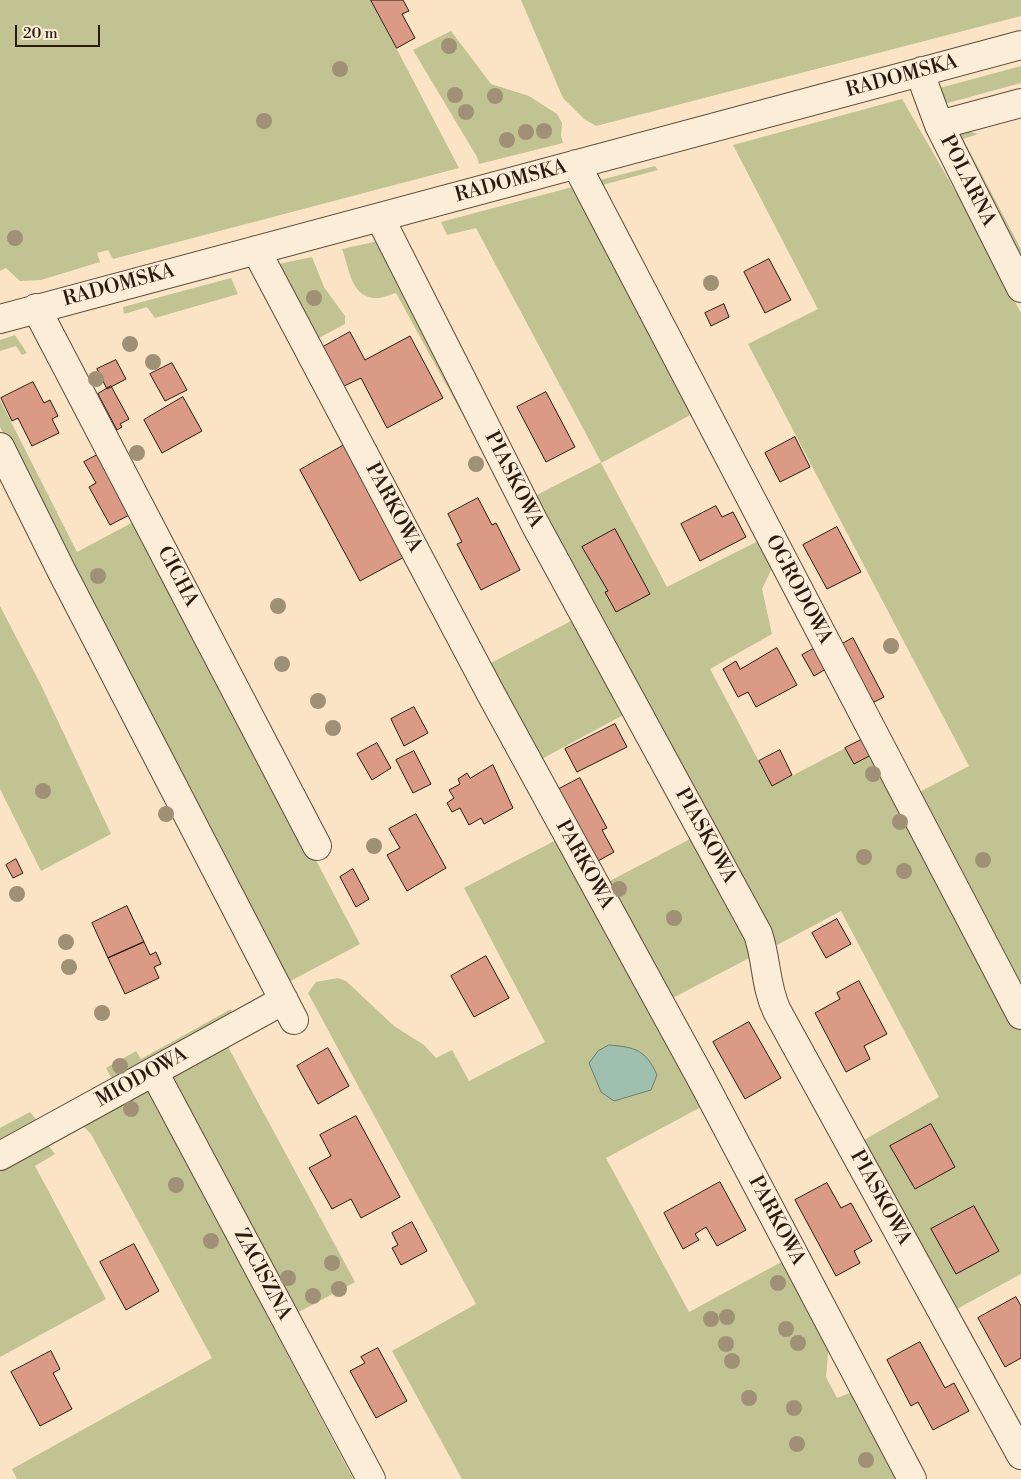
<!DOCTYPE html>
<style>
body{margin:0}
#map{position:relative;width:1021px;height:1479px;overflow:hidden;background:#fae4c5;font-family:"Libre Bodoni",serif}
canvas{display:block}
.scale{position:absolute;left:15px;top:25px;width:85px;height:22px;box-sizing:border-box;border:2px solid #291b0e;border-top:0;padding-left:6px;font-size:15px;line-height:18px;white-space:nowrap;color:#291b0e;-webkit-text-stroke:4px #fcedd9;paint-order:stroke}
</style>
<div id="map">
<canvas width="1021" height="1479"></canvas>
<div class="scale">20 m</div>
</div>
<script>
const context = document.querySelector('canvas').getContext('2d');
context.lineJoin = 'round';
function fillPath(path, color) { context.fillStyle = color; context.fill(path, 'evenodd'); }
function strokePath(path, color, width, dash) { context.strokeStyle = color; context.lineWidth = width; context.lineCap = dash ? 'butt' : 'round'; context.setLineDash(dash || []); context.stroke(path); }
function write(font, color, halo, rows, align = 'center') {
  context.font = font + ' "Libre Bodoni",serif'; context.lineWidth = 4.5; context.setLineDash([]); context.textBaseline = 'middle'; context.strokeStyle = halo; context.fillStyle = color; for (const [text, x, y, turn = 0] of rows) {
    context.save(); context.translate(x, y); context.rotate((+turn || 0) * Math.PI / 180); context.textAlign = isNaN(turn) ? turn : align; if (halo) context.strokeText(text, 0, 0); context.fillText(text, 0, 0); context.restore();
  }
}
const green = new Path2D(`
 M 0,0 L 371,0 L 459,168 L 113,259 L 108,250 L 97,253 L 100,262 L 41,280 L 20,281 L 6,268 L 0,271 Z
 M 521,0 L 1021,0 L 1021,16 L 596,126 L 584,119 L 563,98 Z
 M 451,31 L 491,84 L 529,96 L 557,114 L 562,123 L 561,136 L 563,143 L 479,164 L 477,157 L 413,50 Z
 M 1021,66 L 1021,83 L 944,104 L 936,89 Z
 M 902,99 L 965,208 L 1021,313 L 1021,1274 L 955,1310 L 864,1140 L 939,1097 L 841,911 L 777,945 L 614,649 C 613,633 606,619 592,610 L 533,497 L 601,462 L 476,228 L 447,235 L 441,222 L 576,186 L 696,412 L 601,463 L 667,587 L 758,541 L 772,568 L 762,589 L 772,634 L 710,669 L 772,786 L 863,739 L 912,796 L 969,766 L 748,344 L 818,309 L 733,145 Z
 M 965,130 L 978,134 L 963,139 L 1021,249 L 1021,255 L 1016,256 L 957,134 Z
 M 655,166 L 658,170 L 595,187 L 592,182 Z
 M 378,241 L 495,474 L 396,293 C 389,295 381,299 374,298 C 350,296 349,266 342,249 Z
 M 312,257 L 324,287 L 345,316 L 345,324 L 315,340 L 274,265 Z
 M 231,278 L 238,294 L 155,318 L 147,307 L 124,314 L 123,307 Z
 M 15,335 L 27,353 L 22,355 L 16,346 L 0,351 L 0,340 Z
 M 0,400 L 77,552 L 137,520 L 360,944 L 285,984 L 65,558 L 0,427 Z
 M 0,606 L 40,683 L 111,834 L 41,871 L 0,789 Z
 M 571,621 L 625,714 L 538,761 L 487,665 Z
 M 558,839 L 701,1107 L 606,1158 L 689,1312 L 785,1260 L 829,1342 L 826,1377 L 837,1398 L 852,1392 L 900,1479 L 462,1479 L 392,1351 L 476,1304 L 308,993 L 316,982 L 338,978 L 346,981 L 394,1026 L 424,1045 L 436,1058 L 452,1050 L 469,1081 L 545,1042 L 464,888 Z
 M 690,839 L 753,956 L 667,1001 L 604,884 Z
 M 231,1009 L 232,1013 L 113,1081 L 106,1068 L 136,1051 L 141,1059 Z
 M 227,1045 L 355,1282 L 295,1314 L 170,1076 Z
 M 146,1085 L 353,1479 L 17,1479 L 12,1469 L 212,1358 L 91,1134 L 80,1123 Z
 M 30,1112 L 36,1119 L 34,1124 L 0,1147 L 0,1128 Z
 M 45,1141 L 55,1154 L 35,1166 L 106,1299 L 0,1357 L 0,1166 Z`);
const water = new Path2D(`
 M 609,1045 C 635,1047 646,1050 657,1075 L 651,1090 L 614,1101 L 601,1092 L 589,1063 L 598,1051 Z`);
const building = new Path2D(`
 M 371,0 L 403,0 L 409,11 L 402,14 L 415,38 L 397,48 Z
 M 769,259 L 791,300 L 765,313 L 744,272 Z
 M 724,304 L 729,317 L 711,326 L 705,313 Z
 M 350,332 L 365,360 L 410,336 L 443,398 L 387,428 L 361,378 L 344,386 L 323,347 Z
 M 116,360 L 126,379 L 107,389 L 97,369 Z
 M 172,363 L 187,390 L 165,401 L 150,374 Z
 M 33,382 L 44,403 L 50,400 L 58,416 L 52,419 L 59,433 L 32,446 L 18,418 L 12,421 L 1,398 Z
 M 111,386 L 129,419 L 120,424 L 122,427 L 117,430 L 98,394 Z
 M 546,392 L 575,447 L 546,462 L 517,407 Z
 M 183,397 L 202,431 L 162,453 L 144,420 Z
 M 795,437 L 810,467 L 780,482 L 765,453 Z
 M 346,444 L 406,556 L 360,581 L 300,470 Z
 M 101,453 L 133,513 L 110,525 L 89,487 L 96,483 L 84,462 Z
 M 478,498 L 492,525 L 496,523 L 520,570 L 481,590 L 457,544 L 462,542 L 448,514 Z
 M 716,506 L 722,517 L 733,512 L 746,537 L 700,561 L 681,524 Z
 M 837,527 L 861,572 L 827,589 L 803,545 Z
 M 615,529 L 650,594 L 616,612 L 605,592 L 608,591 L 582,547 Z
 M 853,638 L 884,697 L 866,706 L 835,648 Z
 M 777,648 L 797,685 L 756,707 L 748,692 L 738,697 L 723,669 L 736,661 L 740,669 Z
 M 815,648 L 826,669 L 814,676 L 802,655 Z
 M 414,707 L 428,733 L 404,746 L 391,719 Z
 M 615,724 L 627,747 L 577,772 L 565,749 Z
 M 863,739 L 871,755 L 854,764 L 845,748 Z
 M 377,743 L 391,768 L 372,780 L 357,754 Z
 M 780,750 L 792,775 L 772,786 L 759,761 Z
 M 414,751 L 431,784 L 413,793 L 396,760 Z
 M 493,765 L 513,808 L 484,824 L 481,818 L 469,825 L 460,808 L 452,812 L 447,803 L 454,798 L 449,790 L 460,784 L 458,779 L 467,773 L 470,778 Z
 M 580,778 L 607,828 L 602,830 L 614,852 L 598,861 L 559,789 Z
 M 416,814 L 446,868 L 407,891 L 387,855 L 400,848 L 389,829 Z
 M 16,859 L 23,873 L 13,878 L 6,865 Z
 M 353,869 L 369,899 L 356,907 L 340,877 Z
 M 127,906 L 144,942 L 108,958 L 92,923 Z
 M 837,919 L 851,944 L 826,958 L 812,933 Z
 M 144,942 L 150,955 L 156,952 L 161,964 L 154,967 L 159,978 L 125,994 L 108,958 Z
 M 486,956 L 509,998 L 474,1017 L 451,976 Z
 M 859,981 L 887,1034 L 864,1046 L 870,1059 L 846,1072 L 815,1013 L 840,999 L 837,993 Z
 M 749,1022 L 781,1078 L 745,1099 L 713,1042 Z
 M 328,1048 L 349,1086 L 318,1104 L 297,1066 Z
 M 356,1116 L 400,1197 L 361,1218 L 351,1199 L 332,1209 L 309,1168 L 331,1156 L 320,1135 Z
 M 931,1124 L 955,1167 L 915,1189 L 890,1146 Z
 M 720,1182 L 746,1230 L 717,1246 L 706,1227 L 695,1234 L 699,1240 L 683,1249 L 664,1213 Z
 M 827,1183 L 841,1208 L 851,1203 L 872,1241 L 854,1251 L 860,1263 L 836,1276 L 795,1200 Z
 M 974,1206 L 999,1251 L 956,1274 L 931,1229 Z
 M 412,1222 L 427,1251 L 401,1265 L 392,1248 L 398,1245 L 392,1233 Z
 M 134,1244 L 159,1291 L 126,1310 L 100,1262 Z
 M 1016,1297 L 1021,1306 L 1021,1358 L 1005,1367 L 978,1318 Z
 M 920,1342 L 945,1388 L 954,1383 L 969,1411 L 933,1430 L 918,1402 L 911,1406 L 887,1360 Z
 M 378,1348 L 407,1401 L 376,1418 L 350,1371 L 365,1363 L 361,1357 Z
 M 51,1351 L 60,1369 L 53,1373 L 72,1409 L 40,1426 L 11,1372 Z`);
const minor = new Path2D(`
 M 922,71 L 925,87 L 939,125 L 1021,288
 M 939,125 L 1021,103
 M 576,164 L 1021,1015
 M 380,218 L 535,524 L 758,934 C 767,960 765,986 777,1011 L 1021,1455
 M 256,250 L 491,694 L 702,1080 L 912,1479
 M 36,308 L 317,846
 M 0,319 L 1021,45
 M 0,447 L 62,572 L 294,1020
 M 154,1072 L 371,1479
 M 0,1156 L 284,1000`);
const trees = [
 [449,46],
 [340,69],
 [455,95],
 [495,96],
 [466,112],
 [264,121],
 [544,131],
 [526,132],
 [507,140],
 [15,238],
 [711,283],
 [314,298],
 [130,344],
 [153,362],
 [96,379],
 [137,453],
 [476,464],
 [98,576],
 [278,606],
 [891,646],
 [282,664],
 [318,701],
 [333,728],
 [873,774],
 [43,791],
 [166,814],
 [900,822],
 [374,846],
 [864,857],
 [983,860],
 [904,871],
 [619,889],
 [17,894],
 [674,918],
 [66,942],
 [69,967],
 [102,1013],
 [120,1066],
 [131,1109],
 [176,1185],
 [211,1241],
 [332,1263],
 [288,1278],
 [778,1283],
 [339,1289],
 [313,1296],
 [727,1317],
 [711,1319],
 [786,1329],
 [798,1343],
 [726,1344],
 [732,1361],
 [749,1398],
 [794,1408],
 [797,1444],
 [866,1460]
];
const streetNames = [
 ["RADOMSKA",902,77,-15],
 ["POLARNA",967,181,63],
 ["RADOMSKA",511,182,-15],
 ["RADOMSKA",119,286,-15],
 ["PIASKOWA",513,480,63],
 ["PARKOWA",393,508,62],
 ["CICHA",177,577,62],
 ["OGRODOWA",798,590,62],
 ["PIASKOWA",705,836,61],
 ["PARKOWA",584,865,61],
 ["MIODOWA",142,1078,-29],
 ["PIASKOWA",880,1198,61],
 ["PARKOWA",776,1221,62],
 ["ZACISZNA",262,1275,62]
];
fillPath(green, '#c1c392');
fillPath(water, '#9fbfaf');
strokePath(water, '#707d6f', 1);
fillPath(building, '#db9a85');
strokePath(building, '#291b0e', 1);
strokePath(minor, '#5d4d3c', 30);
strokePath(minor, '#fcedd9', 28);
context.fillStyle = '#a09176';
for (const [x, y] of trees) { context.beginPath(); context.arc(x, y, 8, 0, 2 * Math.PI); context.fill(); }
write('20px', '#291b0e', '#fcedd9', streetNames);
</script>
